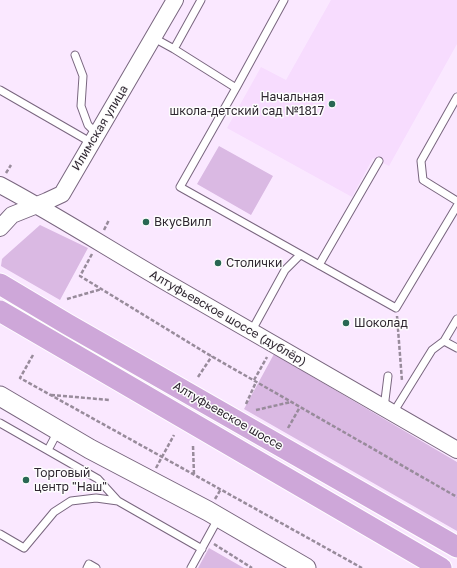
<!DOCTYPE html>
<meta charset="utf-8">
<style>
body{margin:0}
canvas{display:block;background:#fae8ff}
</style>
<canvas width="457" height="568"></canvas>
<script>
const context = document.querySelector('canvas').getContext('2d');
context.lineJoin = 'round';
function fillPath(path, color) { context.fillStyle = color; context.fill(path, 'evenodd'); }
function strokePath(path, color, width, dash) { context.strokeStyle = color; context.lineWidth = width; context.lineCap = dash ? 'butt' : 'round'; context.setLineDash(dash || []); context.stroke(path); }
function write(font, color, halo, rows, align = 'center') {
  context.font = font + ' "Golos Text",sans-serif'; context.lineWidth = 3; context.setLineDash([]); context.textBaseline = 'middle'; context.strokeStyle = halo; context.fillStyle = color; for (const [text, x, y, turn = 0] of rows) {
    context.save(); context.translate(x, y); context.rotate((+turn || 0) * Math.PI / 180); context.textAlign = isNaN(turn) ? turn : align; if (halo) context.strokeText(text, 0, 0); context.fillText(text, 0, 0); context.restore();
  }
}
const built = new Path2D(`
 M 331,0 L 457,0 L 457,44 L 389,166 L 373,158 L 352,197 L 227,128 L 261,67 L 286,80 Z`);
const green = new Path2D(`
 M 219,146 L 273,176 L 251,215 L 197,184 Z
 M 40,225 L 88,248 L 60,300 L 1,266 L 2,259 L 4,257 Z
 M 274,354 L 457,462 L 457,531 L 244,409 Z
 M 209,548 L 244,568 L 198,568 Z`);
const path = new Path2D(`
 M 6,173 L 11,165
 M 104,230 L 109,220
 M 92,254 L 80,276 L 206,353 L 457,497
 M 67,299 L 102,289
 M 397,316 L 402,381
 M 33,355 L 20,378 L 362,568
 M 198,377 L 212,356
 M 254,380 L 267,357
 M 51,395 L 110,400
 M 246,404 L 256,382
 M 256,410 L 291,402
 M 288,428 L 300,407
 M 193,446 L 194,475
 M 156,468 L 174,435
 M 215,499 L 221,489
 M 214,544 L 252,568`);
const service = new Path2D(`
 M 154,38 L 174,49 L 236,88 L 180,187 L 396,308 L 457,206
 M 174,49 L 201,0
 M 75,55 L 83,76 L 81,106 L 88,125 L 97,134
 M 236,88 L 284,0
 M 0,90 L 92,143
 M 457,97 L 421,161 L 423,180 L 457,201
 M 319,265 L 379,161
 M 251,332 L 285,270 L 300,255
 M 444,341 L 457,348
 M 384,408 L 388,376
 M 393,413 L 432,350 L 444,341 L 457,319
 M 0,423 L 98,479 L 118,501
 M 48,450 L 58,431
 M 0,534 L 24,548 L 54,512 L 71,501 L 96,498 L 118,501 L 202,549
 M 87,568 L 89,564 L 96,568
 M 191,568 L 219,517`);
const tertiary = new Path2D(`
 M 0,185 C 56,215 109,249 164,281 C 261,338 359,394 457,450
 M 0,228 L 12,215 L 47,201 L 62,194 L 175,0`);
const secondary = new Path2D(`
 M 0,396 L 90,449 L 208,511 L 306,568`);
const primary = new Path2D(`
 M 0,284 L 67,324 L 457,547
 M 0,311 L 441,568`);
const markers = [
 [332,104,4,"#296753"],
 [146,222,4,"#296753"],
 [218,263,4,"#296753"],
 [346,323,4,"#296753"],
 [26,480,4,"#296753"]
];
const poiNames = [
 ["Начальная",324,97,"right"],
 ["школа-детский сад №1817",324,111,"right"],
 ["ВкусВилл",154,222],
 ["Столички",226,263],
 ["Шоколад",354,323],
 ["Торговый",34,473],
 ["центр \"Наш\"",34,487]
];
const streetNames = [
 ["Илимская улица",100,128,-59],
 ["Алтуфьевское шоссе (дублёр)",228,318,30],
 ["Алтуфьевское шоссе",228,416,30]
];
fillPath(built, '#f7dcfe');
fillPath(green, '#dab9e3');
strokePath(service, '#79667f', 9);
strokePath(tertiary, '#79667f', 18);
strokePath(secondary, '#79667f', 21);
strokePath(primary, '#fff', 23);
strokePath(path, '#988b9b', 2.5, [4, 2]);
strokePath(service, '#fff', 7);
strokePath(tertiary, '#fff', 16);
strokePath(secondary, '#fff', 19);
strokePath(primary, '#cea7d9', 21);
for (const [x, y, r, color] of markers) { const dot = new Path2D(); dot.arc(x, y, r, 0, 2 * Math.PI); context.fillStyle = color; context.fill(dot); strokePath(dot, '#fdfdfd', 1.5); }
write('12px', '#2f2731', '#fdfdfd', poiNames, 'left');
write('12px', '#2f2731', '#fdfdfd', streetNames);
</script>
